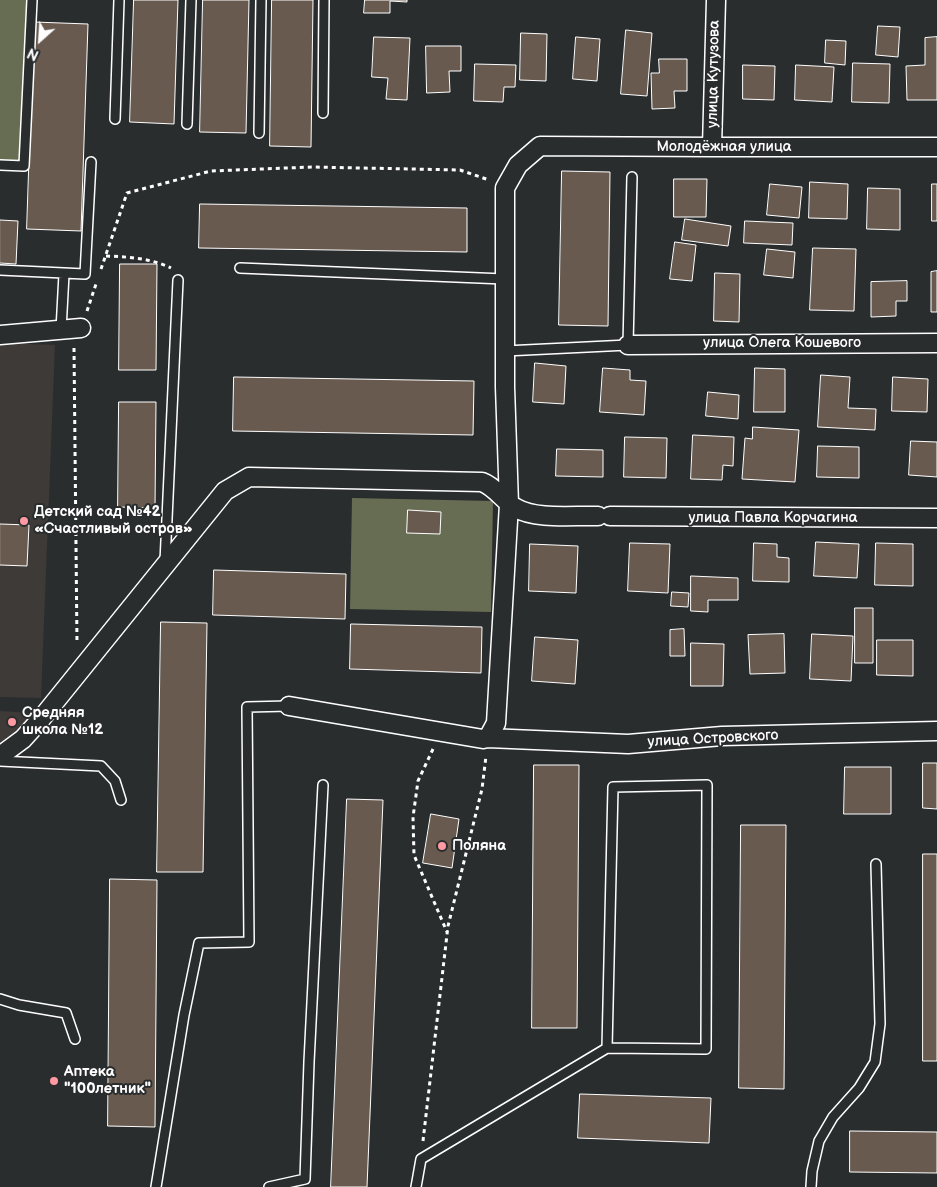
<!DOCTYPE html>
<meta charset="utf-8">
<style>
body{margin:0}
#map{position:relative;width:937px;height:1187px;overflow:hidden;background:#2a2d2e;font-family:"Balsamiq Sans",sans-serif}
canvas{display:block}
.north{position:absolute;left:15px;top:15px;width:50px;height:50px;-webkit-text-stroke:4px #2a2d2e;paint-order:stroke;rotate:206deg;font-size:14px;font-weight:700;line-height:20px;text-align:center;color:#fff}
.north::after{content:'';display:block;margin:auto;width:18px;height:22px;background:#fff;clip-path:polygon(50% 0,100% 100%,50% 72%,0 100%)}
</style>
<div id="map">
<canvas width="937" height="1187"></canvas>
<div class="north">N</div>
</div>
<script>
const context = document.querySelector('canvas').getContext('2d');
context.lineJoin = 'round';
function fillPath(path, color) { context.fillStyle = color; context.fill(path, 'evenodd'); }
function strokePath(path, color, width, dash) { context.strokeStyle = color; context.lineWidth = width; context.lineCap = dash ? 'butt' : 'round'; context.setLineDash(dash || []); context.stroke(path); }
function write(font, color, halo, rows, align = 'center') {
  context.font = font + ' "Balsamiq Sans",sans-serif'; context.lineWidth = 4; context.setLineDash([]); context.textBaseline = 'middle'; context.strokeStyle = halo; context.fillStyle = color; for (const [text, x, y, turn = 0] of rows) {
    context.save(); context.translate(x, y); context.rotate((+turn || 0) * Math.PI / 180); context.textAlign = isNaN(turn) ? turn : align; if (halo) context.strokeText(text, 0, 0); context.fillText(text, 0, 0); context.restore();
  }
}
const built = new Path2D(`
 M 0,343 L 55,345 L 41,698 L 0,697 Z
 M 0,711 L 33,713 L 15,732 L 0,743 Z`);
const green = new Path2D(`
 M 0,0 L 32,0 L 24,166 L 0,165 Z
 M 352,498 L 493,501 L 491,612 L 350,609 Z`);
const building = new Path2D(`
 M 134,0 L 178,0 L 174,124 L 130,122 Z
 M 203,0 L 249,0 L 246,133 L 200,132 Z
 M 272,0 L 313,0 L 311,147 L 270,146 Z
 M 365,0 L 407,0 L 407,2 L 390,1 L 390,13 L 364,13 Z
 M 34,22 L 88,24 L 81,231 L 27,229 Z
 M 878,26 L 900,27 L 898,57 L 876,55 Z
 M 626,30 L 652,33 L 647,96 L 621,94 Z
 M 521,33 L 547,34 L 546,81 L 520,80 Z
 M 374,37 L 410,38 L 407,100 L 386,99 L 388,78 L 372,77 Z
 M 576,37 L 600,39 L 597,81 L 573,79 Z
 M 937,37 L 937,100 L 907,100 L 906,66 L 925,65 L 925,38 Z
 M 826,40 L 846,41 L 845,65 L 825,63 Z
 M 426,46 L 461,46 L 461,71 L 449,71 L 450,92 L 427,93 Z
 M 659,59 L 687,59 L 687,91 L 674,91 L 675,108 L 652,109 L 651,73 L 659,73 Z
 M 853,63 L 890,64 L 889,103 L 852,102 Z
 M 475,64 L 516,65 L 515,87 L 504,87 L 503,102 L 474,101 Z
 M 743,65 L 775,66 L 774,100 L 743,99 Z
 M 796,65 L 834,67 L 832,102 L 795,100 Z
 M 562,171 L 610,172 L 608,326 L 559,325 Z
 M 674,179 L 707,179 L 706,217 L 674,217 Z
 M 810,182 L 848,184 L 847,219 L 809,218 Z
 M 770,184 L 802,187 L 799,218 L 767,215 Z
 M 932,184 L 937,184 L 937,221 L 932,221 Z
 M 868,188 L 900,189 L 900,230 L 867,229 Z
 M 200,204 L 467,208 L 467,252 L 199,248 Z
 M 685,219 L 731,226 L 728,246 L 682,240 Z
 M 0,220 L 18,221 L 16,264 L 0,263 Z
 M 745,221 L 793,223 L 792,245 L 744,243 Z
 M 675,242 L 696,245 L 692,281 L 670,279 Z
 M 813,248 L 856,249 L 854,311 L 810,310 Z
 M 767,249 L 795,252 L 793,278 L 764,275 Z
 M 120,264 L 157,264 L 156,370 L 119,370 Z
 M 937,271 L 937,312 L 931,312 L 931,272 Z
 M 715,273 L 740,274 L 739,322 L 714,321 Z
 M 907,281 L 907,301 L 896,301 L 896,316 L 871,317 L 871,282 Z
 M 535,363 L 566,366 L 564,404 L 533,402 Z
 M 603,368 L 630,370 L 630,380 L 646,381 L 644,415 L 600,412 Z
 M 755,368 L 785,369 L 785,412 L 754,412 Z
 M 821,375 L 850,377 L 848,408 L 876,409 L 875,430 L 818,427 Z
 M 234,377 L 474,381 L 473,435 L 233,431 Z
 M 893,377 L 928,379 L 927,412 L 892,411 Z
 M 708,392 L 739,395 L 738,419 L 706,416 Z
 M 119,402 L 156,402 L 155,508 L 118,507 Z
 M 753,427 L 799,430 L 795,482 L 742,479 L 745,438 L 752,439 Z
 M 693,435 L 734,437 L 733,466 L 723,465 L 722,480 L 691,479 Z
 M 625,437 L 667,438 L 666,478 L 624,477 Z
 M 911,441 L 937,442 L 937,477 L 909,475 Z
 M 818,446 L 859,447 L 859,478 L 817,477 Z
 M 557,449 L 603,450 L 603,477 L 556,476 Z
 M 408,510 L 441,512 L 440,534 L 407,533 Z
 M 0,524 L 29,525 L 27,566 L 0,565 Z
 M 816,542 L 859,544 L 857,578 L 814,576 Z
 M 630,543 L 670,544 L 668,593 L 628,591 Z
 M 754,543 L 777,544 L 777,557 L 789,558 L 789,582 L 753,581 Z
 M 876,543 L 913,544 L 913,586 L 875,585 Z
 M 530,544 L 578,546 L 576,593 L 529,591 Z
 M 214,570 L 346,574 L 345,619 L 213,615 Z
 M 691,576 L 738,578 L 738,600 L 708,600 L 708,612 L 691,611 Z
 M 672,592 L 689,593 L 688,607 L 671,606 Z
 M 855,608 L 873,608 L 873,663 L 855,663 Z
 M 161,622 L 207,623 L 203,872 L 157,872 Z
 M 351,624 L 482,627 L 481,673 L 350,669 Z
 M 684,629 L 685,656 L 670,656 L 670,630 Z
 M 784,634 L 785,673 L 750,674 L 748,635 Z
 M 812,634 L 853,636 L 851,681 L 810,679 Z
 M 535,637 L 578,640 L 575,684 L 532,681 Z
 M 877,640 L 913,640 L 913,676 L 877,675 Z
 M 691,643 L 724,644 L 723,686 L 691,686 Z
 M 923,763 L 937,763 L 937,809 L 923,808 Z
 M 534,765 L 579,765 L 577,1028 L 532,1028 Z
 M 845,767 L 891,767 L 891,814 L 844,814 Z
 M 347,799 L 383,800 L 367,1187 L 331,1187 Z
 M 431,814 L 459,819 L 452,868 L 423,863 Z
 M 741,825 L 786,825 L 784,1089 L 739,1088 Z
 M 923,854 L 937,854 L 937,1061 L 923,1061 Z
 M 110,879 L 157,880 L 155,1127 L 108,1126 Z
 M 580,1094 L 711,1098 L 709,1143 L 578,1138 Z
 M 850,1131 L 937,1132 L 937,1173 L 850,1172 Z`);
const path = new Path2D(`
 M 106,256 C 129,257 150,258 171,268
 M 101,269 L 127,193 L 211,171 L 312,167 L 460,170 L 489,180
 M 87,311 L 96,284
 M 74,348 L 77,644
 M 433,749 L 418,781 L 413,817 L 414,855 L 447,932
 M 423,1141 L 448,926 L 482,789 L 486,756`);
const lane = new Path2D(`
 M 323,113 L 324,0
 M 115,119 L 119,0
 M 187,124 L 191,0
 M 259,133 L 261,0
 M 0,165 L 24,166 L 32,0
 M 240,268 L 504,279
 M 0,270 L 85,274 L 91,162
 M 61,330 L 64,274
 M 505,351 L 628,345 L 632,177
 M 165,562 L 178,280
 M 0,761 L 101,766 L 115,781 L 121,800
 M 0,999 L 19,1005 L 66,1013 L 75,1039
 M 156,1187 L 184,1015 L 199,943 L 249,942 L 247,707 L 289,706
 M 269,1187 L 305,1179 L 309,1062 L 323,785
 M 416,1187 L 421,1159 L 607,1048 L 706,1049 L 707,785 L 613,787 L 607,1048
 M 811,1187 L 812,1171 L 819,1141 L 833,1117 L 859,1088 L 875,1062 L 880,1024 L 876,864`);
const street = new Path2D(`
 M 712,147 L 716,0
 M 0,335 L 81,328
 M 628,345 L 937,343
 M 610,516 L 937,518
 M 289,706 L 483,739 L 488,738 L 496,723 L 509,504 L 505,387 L 505,188 L 518,165 L 540,146 L 712,147 L 937,147
 M 488,738 L 628,744 L 722,736 L 937,731
 M 0,756 L 23,739 L 41,719 L 225,491 L 249,477 L 482,482 C 496,487 503,501 516,508 C 536,520 575,515 598,516`);
const markers = [
 [24,521,5,"#ff9aa2"],
 [12,722,5,"#ff9aa2"],
 [442,846,5,"#ff9aa2"],
 [54,1081,5,"#ff9aa2"]
];
const streetNames = [
 ["улица Кутузова",714,74,-89],
 ["Молодёжная улица",724,147],
 ["улица Олега Кошевого",782,343],
 ["улица Павла Корчагина",773,518],
 ["улица Островского",713,739,-3]
];
const poiNames = [
 ["Детский сад №42",34,512],
 ["«Счастливый остров»",34,529],
 ["Средняя",22,713],
 ["школа №12",22,730],
 ["Поляна",452,846],
 ["Аптека",64,1072],
 ["\"100летник\"",64,1089]
];
fillPath(built, '#3d3a38');
fillPath(green, '#676d53');
fillPath(building, '#685a4f');
strokePath(building, '#fff', 1);
strokePath(lane, '#fff', 12);
strokePath(street, '#fff', 21);
strokePath(path, '#fff', 3, [4, 4]);
strokePath(lane, '#2a2d2e', 9);
strokePath(street, '#2a2d2e', 18);
for (const [x, y, r, color] of markers) { const dot = new Path2D(); dot.arc(x, y, r, 0, 2 * Math.PI); context.fillStyle = color; context.fill(dot); strokePath(dot, '#2a2d2e', 2); }
write('15px', '#fff', '#2a2d2e', streetNames);
write('bold 15px', '#fff', '#2a2d2e', poiNames, 'left');
</script>
